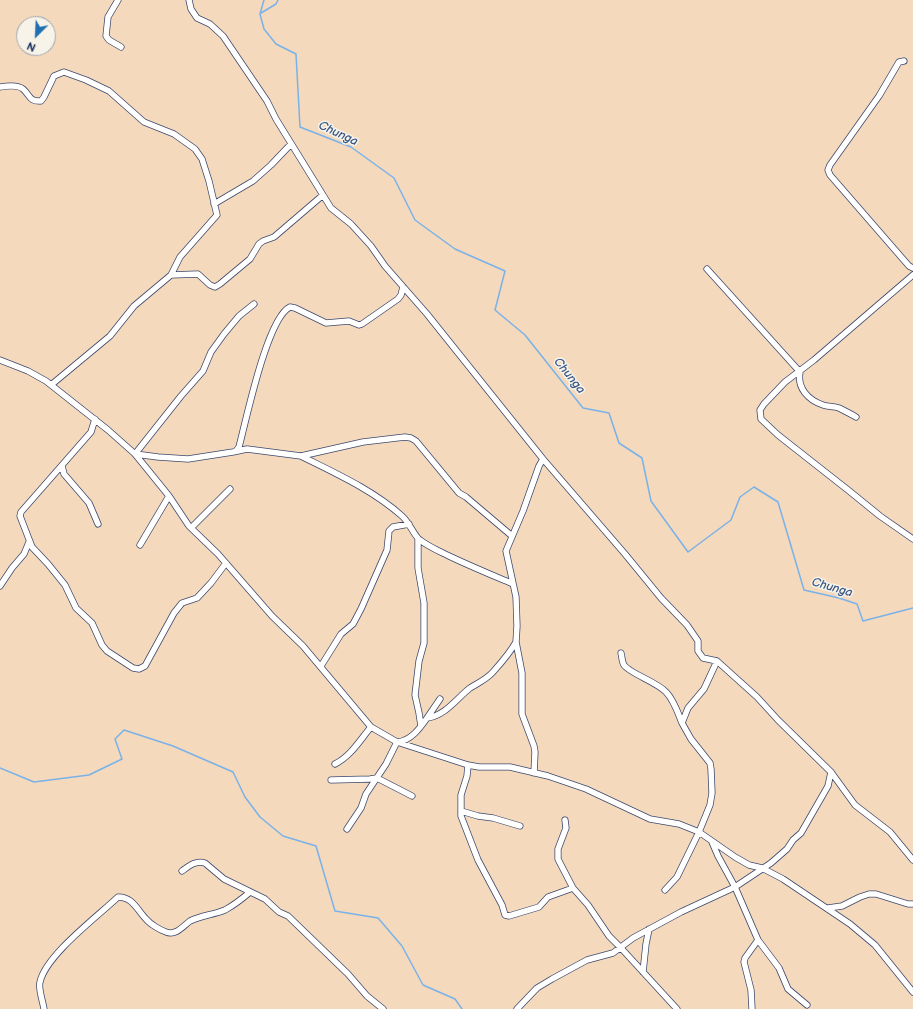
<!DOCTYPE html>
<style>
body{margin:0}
#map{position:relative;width:913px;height:1009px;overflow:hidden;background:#f4d9bc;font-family:"Balsamiq Sans",sans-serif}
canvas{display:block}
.north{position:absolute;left:16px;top:16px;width:40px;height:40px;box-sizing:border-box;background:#f7f3e8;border:1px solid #9fa5b1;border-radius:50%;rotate:204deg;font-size:11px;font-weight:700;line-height:16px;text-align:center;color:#1b2f5e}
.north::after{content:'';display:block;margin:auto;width:14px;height:18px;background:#1f6fb2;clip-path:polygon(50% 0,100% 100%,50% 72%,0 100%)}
</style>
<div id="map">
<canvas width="913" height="1009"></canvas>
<div class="north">N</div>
</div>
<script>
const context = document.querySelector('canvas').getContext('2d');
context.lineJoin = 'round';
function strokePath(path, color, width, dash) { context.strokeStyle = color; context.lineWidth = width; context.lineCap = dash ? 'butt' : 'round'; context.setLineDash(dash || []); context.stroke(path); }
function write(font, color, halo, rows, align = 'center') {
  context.font = font + ' "Balsamiq Sans",sans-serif'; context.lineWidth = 3; context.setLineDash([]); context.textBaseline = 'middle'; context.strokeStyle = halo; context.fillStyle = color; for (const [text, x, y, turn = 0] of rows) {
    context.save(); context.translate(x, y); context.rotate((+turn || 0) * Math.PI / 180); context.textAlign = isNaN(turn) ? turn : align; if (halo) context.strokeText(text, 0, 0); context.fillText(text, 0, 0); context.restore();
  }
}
const stream = new Path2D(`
 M 264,0 L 260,14 L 264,29 L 276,44 L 296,54 L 300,127 L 351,147 L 394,178 L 415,220 L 455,249 L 505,271 L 495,310 L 525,335 L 583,408 L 609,413 L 619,443 L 642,458 L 651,501 L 688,552 L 731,520 L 740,497 L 754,487 L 778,502 L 804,590 L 839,598 L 857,604 L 863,621 L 913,608
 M 261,13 L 276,4 L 278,0
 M 0,768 L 34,782 L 89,775 L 122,759 L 115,739 L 124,730 L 173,746 L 233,772 L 245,797 L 260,817 L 283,836 L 316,846 L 335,911 L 378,918 L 402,946 L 423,985 L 455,999 L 462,1009`);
const street = new Path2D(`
 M 118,0 L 108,17 L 106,36 L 109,40 L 121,47
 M 189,0 L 191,9 L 197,18 L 210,24 L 223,36 L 267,101 L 276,119 L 331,208 L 351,224 L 371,246 L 385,266 L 427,314 L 543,459 L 625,554 L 661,598 L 687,625 L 698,641 L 698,651 L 703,658 L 717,661 L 757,697 L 778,720 L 831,772 L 855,805 L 890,832 L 913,860
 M 904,61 L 899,62 L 879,96 L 830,165 L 828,170 L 830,175 L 909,266 L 913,268
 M 0,87 C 6,86 17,84 23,89 C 30,95 29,102 41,101 L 44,97 L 54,76 L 64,72 L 86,80 L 109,91 L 144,122 L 174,134 L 195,149 L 202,159 L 209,181 L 217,215 L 180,257 L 171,275
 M 214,204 L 253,181 L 271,165 L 291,144
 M 707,269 L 800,372 C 797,388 808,400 823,405 C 828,407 834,406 839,408 C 845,411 851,414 856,417
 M 913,275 L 814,360 L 785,382 L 764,404 L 760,410 L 761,419 L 778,435 L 848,490 L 880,516 L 913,539
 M 0,360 L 28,371 L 46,381 L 108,430 L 135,454 L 169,496 L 189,526 L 218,554 L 272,616 L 303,646 L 371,727 L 397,742 L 468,765 L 479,767 L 510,767 L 548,776 L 586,789 L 650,819 L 679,824 L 699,832 L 735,857 L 749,865 L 762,868 L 783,879 L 850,924 L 875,945 L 913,992
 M 51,385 L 110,336 L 134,306 L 171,275 L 198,274 L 210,285 L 215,287 L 220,284 L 250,259 L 259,244 L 263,241 L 274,237 L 323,195
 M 95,419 L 91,432 L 21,512 L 20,516 L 32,547 L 48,564 L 65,585 L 76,608 L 92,623 L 102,645 L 107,651 L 133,668 L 139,669 L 145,666 L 174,613 L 182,603 L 197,598 L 211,583 L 226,563
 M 236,451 L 239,447 C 246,421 267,318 290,307 L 295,308 L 326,323 L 349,321 L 359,325 L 362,324 L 398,299 L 401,295 L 403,287
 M 135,454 L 158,457 L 188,459 L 233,452 L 247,449 L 301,456 L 363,442 L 405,437 L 411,438 L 416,441 L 459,493 L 466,497 L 512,536
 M 135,454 L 181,396 L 203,371 L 211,352 L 224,334 L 239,316 L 254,304
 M 301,456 C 335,473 373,490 402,516 C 410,523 414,536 420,540 C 429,547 439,551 449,556 C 470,566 492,575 513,584
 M 62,466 L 64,474 L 89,503 L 98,524
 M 191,528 L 230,489
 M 418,539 L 418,568 L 424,603 L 424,643 L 419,661 L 415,695 L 419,713 L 421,726
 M 140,545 L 169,496
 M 0,586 L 12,568 L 24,554 L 29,542
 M 621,653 C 622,657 622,662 624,665 C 629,673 657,682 666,692 C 674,700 678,713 682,723
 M 321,666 L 341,634 L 353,624 L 361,609 L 387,550 L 389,531 L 393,527 L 409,524
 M 427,718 L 440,699
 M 335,764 C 351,756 360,740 371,727
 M 468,765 L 467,776 L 461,795 L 461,816 L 478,860 L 502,905 L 505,915 L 509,916 L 539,907 L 548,897 L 573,888
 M 534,773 L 535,752 L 534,746 L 522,714 L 522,673 L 516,642 L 517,626 L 516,597 L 506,551 L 523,511 L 539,466 L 543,459
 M 331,780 L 370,779 L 377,778 L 412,796
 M 461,811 L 478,816 L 493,818 L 520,826
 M 565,820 L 566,828 L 558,849 L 558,859 L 560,863 L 573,888 L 588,905 L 609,936 L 621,948 L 677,1009
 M 347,829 L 361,808 L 366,794 L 386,764 L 397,742 C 411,741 420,728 427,718 C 445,716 457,698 470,688 C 478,683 487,679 493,672 C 501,663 510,653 516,642
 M 712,842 L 718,856 L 735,887 L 758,940 L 745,958 L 744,962 L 751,990 L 752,1009
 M 182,871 C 189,866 196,860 205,863 L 224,879 L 265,899 L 279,912 L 288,916 L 348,974 L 367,996 L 383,1009
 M 665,890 L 677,877 L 699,832 L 710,805 L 712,793 L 711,769 L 710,763 L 691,739 L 682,723 L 688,708 L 704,689 L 717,661
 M 828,908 L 842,906 L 860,897 L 869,894 L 876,894 L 908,904 L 913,904
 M 758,940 L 779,968 L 788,989 L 807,1005
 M 643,972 L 646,944 L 649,929
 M 44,1009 C 43,1002 38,988 40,982 C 46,955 97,917 118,897 C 133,897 137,910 146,919 C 150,924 160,930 166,932 C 176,936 183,926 190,921 C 202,915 213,915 225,910 C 234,905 242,899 250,892
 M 517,1009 L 537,988 L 552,979 L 587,960 L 613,953 L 633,938 L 681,912 L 735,887 L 771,863 L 787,849 L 793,840 L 801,833 L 828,786 L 831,772`);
const waterNames = [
 ["Chunga",338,134,25],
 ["Chunga",569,376,51],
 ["Chunga",832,588,16]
];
strokePath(stream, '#79b2e9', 1.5);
strokePath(street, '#3c486c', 7);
strokePath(street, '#fff', 5.5);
write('italic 12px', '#375688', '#f7f3e8', waterNames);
</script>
